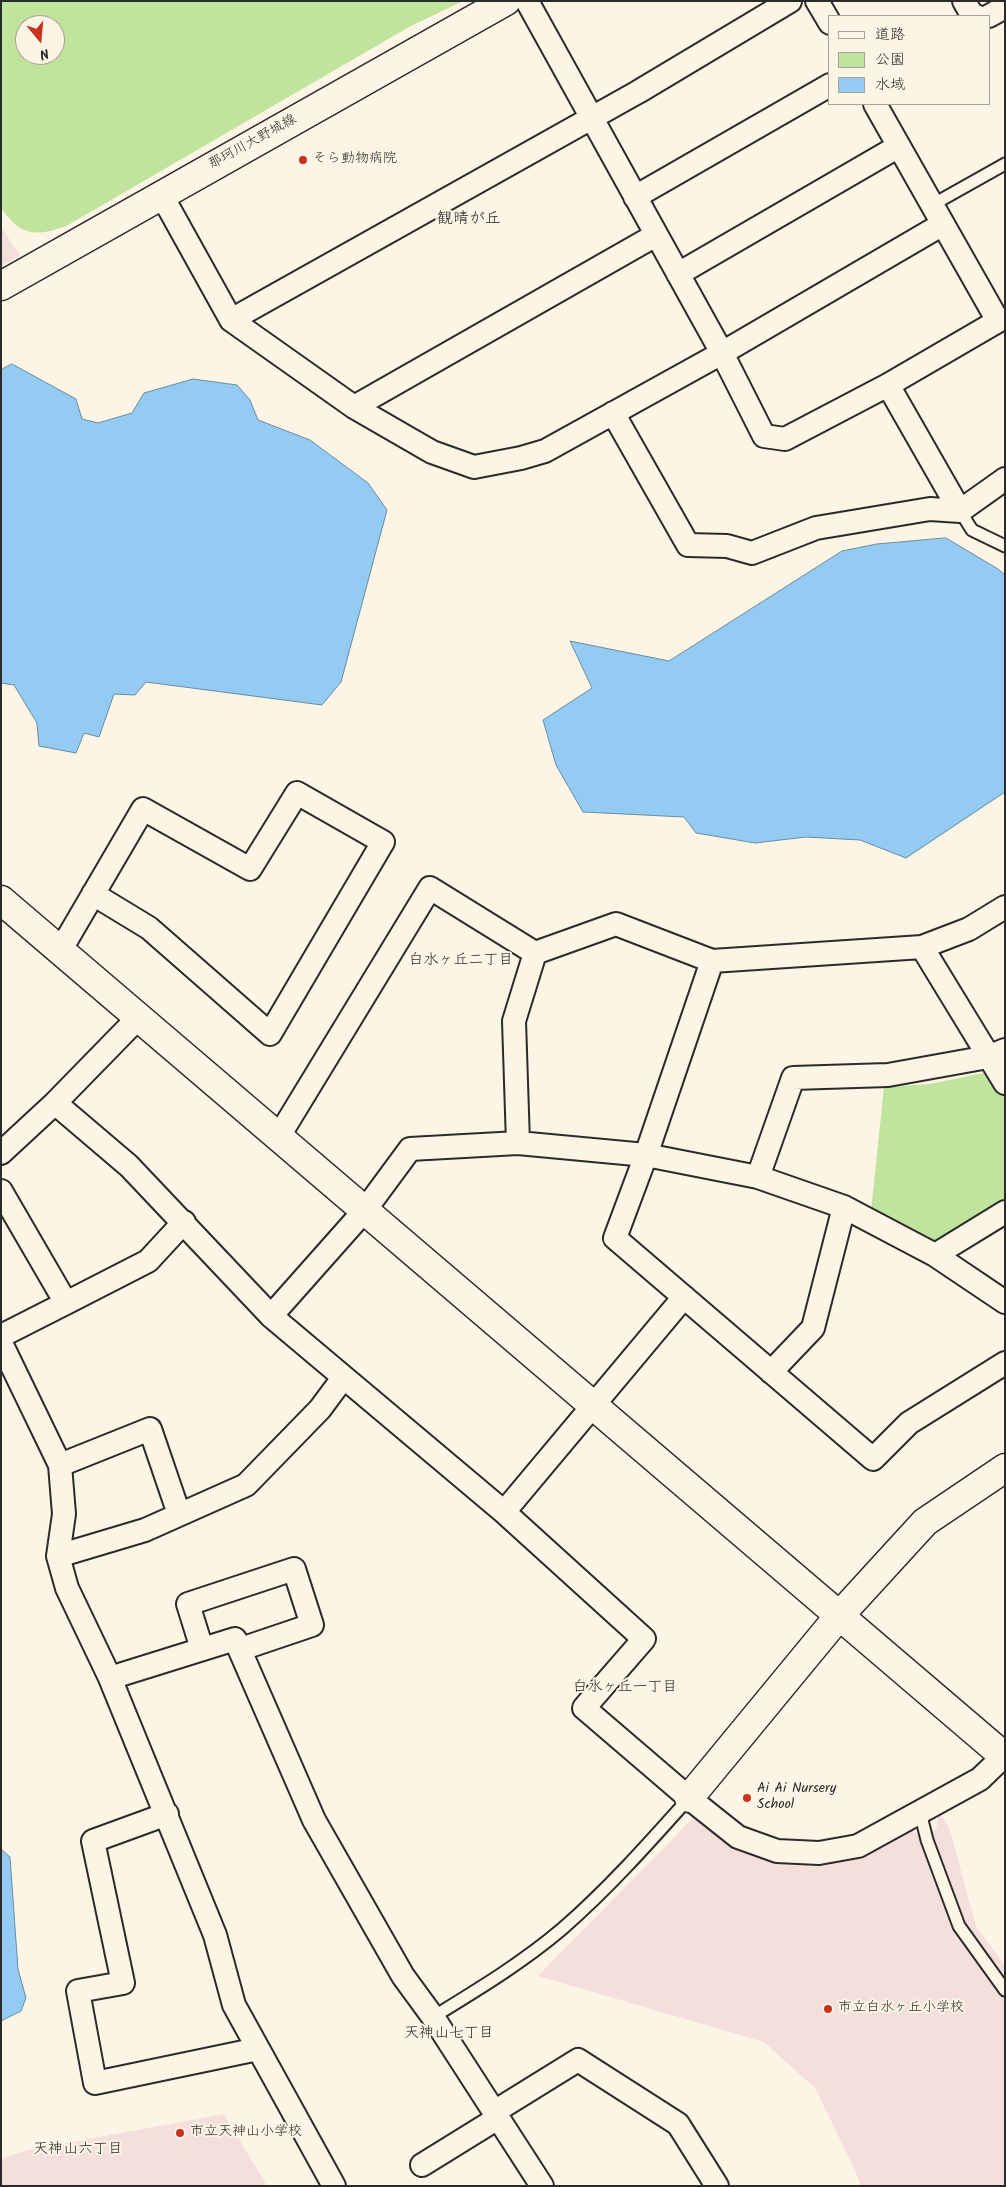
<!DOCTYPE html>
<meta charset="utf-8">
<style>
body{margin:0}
#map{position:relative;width:1006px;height:2187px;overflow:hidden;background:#fcf5e5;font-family:Kalam,"Klee One",sans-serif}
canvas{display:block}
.frame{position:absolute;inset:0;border:2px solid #2b2b2b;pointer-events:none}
.legend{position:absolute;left:828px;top:15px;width:162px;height:90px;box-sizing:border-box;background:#fcf5e5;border:1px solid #a8a49b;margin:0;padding:6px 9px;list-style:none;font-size:15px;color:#2b2b2b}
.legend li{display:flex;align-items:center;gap:10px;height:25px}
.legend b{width:25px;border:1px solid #a8a49b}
.north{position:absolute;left:15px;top:15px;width:50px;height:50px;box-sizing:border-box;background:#fcf5e5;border:1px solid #a8a49b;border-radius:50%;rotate:163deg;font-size:14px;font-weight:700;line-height:20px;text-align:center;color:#2b2b2b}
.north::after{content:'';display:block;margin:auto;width:18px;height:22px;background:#c8321e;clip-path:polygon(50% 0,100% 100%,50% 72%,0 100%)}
</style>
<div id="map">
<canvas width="1006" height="2187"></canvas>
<div class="frame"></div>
<ul class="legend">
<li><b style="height:6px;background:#fcf5e5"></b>道路</li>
<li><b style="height:14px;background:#c0e39d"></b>公園</li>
<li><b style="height:14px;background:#93cbf2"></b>水域</li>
</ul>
<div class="north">N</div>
</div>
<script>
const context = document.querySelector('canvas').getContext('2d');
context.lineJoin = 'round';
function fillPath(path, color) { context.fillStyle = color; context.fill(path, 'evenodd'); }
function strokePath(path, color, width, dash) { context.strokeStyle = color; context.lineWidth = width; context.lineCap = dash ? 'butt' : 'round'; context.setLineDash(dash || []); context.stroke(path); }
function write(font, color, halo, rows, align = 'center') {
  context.font = font + ' Kalam,"Klee One",sans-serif'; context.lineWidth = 4; context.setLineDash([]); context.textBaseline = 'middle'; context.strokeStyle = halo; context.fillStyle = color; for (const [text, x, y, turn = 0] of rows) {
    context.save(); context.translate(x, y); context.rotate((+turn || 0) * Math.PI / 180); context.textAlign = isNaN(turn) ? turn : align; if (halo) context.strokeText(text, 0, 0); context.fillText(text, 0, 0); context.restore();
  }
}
const built = new Path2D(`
 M 1,227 L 20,255 L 1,266 Z
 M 939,1812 L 949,1827 L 976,1926 L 1005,1966 L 1005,2186 L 861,2186 L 854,2168 L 815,2088 L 764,2042 L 538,1976 L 696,1815 L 774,1861 L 908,1828 L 917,1833 L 936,1830 Z
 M 224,2114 L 267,2186 L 1,2186 L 1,2159 L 24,2151 Z`);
const green = new Path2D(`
 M 1,1 L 463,1 L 409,27 L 68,225 C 37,237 21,237 1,208 ZM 25,25 L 55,25 L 55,55 L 25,55 Z
 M 988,1072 L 1005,1099 L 1005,1200 L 934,1244 L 871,1211 L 884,1087 L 930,1084 Z`);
const water = new Path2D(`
 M 12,364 L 76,399 L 82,419 L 98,423 L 132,413 L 144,393 L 193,379 L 237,385 L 250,400 L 258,420 L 310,440 L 368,483 L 387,510 L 341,682 L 322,705 L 146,682 L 135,695 L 114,694 L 99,737 L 84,733 L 76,753 L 39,746 L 37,723 L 14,685 L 1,683 L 1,370 Z
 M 946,538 L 998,569 L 1005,575 L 1005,792 L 906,858 L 860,840 L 806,837 L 755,843 L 696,833 L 684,817 L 583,812 L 556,765 L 543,720 L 592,688 L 570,641 L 669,661 L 842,551 L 877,544 Z
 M 1,1849 L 10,1857 L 18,1969 L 26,1998 L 21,2011 L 1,2021 Z`);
const lane = new Path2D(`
 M 932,205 L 1005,164
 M 960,511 L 972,530 L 1005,546
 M 920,1812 L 927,1840 L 959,1926 L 1005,1990
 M 433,2017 C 477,1990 522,1963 562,1929 C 608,1889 648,1844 689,1798`);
const street = new Path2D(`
 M 527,1 L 722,353 L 764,436 L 785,439 L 888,385 L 960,511 L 1005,479
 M 817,1 L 830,23
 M 964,1 L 972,15 L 976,16
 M 989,16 L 1005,7
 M 875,104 L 998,321 L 888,385
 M 161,194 L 231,320 L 638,92 L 790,1
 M 635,197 L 830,85
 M 678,274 L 899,146
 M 231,320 L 354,407 L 656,235
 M 354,407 L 432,452 L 474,467 L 521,458 L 545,451 L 722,353 L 943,224
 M 613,413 L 688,545 L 727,546 L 752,553 L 816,528 L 930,509 L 960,511
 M 922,947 L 1005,1083
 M 60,951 L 143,809 L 250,869 L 297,793 L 383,842 L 270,1034 L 149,928 L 93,894
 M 712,961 L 646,1155 L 615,1238 L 873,1459 L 909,1423 L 1005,1363
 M 55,1103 L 129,1166 L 271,1316 L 504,1512 L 644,1639 L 584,1708 L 689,1798 L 738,1837 L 777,1851 L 819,1853 L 858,1846 L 980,1779 L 1004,1756
 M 279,1136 L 430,888 L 535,953 L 616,924 L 712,961 L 922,947 L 969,929 L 1005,907
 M 518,1143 L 514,1021 L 535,953
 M 1,1153 L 55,1103 L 138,1018
 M 758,1177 L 793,1078 L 888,1075 L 988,1057 L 1005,1050
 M 1,1191 L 66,1303 L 1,1336
 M 935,1255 L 1005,1302
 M 66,1303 L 148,1261 L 184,1222
 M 271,1316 L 365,1210 L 410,1149 L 518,1143 L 646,1155 L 758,1177 L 844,1207 L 935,1255 L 1005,1212
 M 1,1343 L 60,1465 L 64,1514 L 58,1556 L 67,1588 L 110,1678 L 235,1639 L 314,1820 L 403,1976 L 433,2017 L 542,2186
 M 771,1372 L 813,1328 L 844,1207
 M 60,1465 L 150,1429 L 179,1514
 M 504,1512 L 684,1297
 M 58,1556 L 145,1530 L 246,1485 L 320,1409 L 343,1378
 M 202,1649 L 188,1604 L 294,1569 L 312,1625 L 241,1649
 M 110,1678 L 215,1935 L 234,2005 L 334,2186
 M 167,1814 L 93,1841 L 123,1983 L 78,1991 L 95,2083 L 258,2049
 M 494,2112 L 578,2060 L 678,2124 L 717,2186
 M 422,2165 L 498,2118`);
const secondary = new Path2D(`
 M 1,286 L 506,1
 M 1,900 L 1005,1757
 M 689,1798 L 839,1616 L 925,1522 L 1005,1468`);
const markers = [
 [303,160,5,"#c8321e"],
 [747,1798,5,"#c8321e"],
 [828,2009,5,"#c8321e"],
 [180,2133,5,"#c8321e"]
];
const streetNames = [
 ["那珂川大野城線",253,143,-29]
];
const poiNames = [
 ["そら動物病院",313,160],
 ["Ai Ai Nursery",757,1790],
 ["School",757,1806],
 ["市立白水ヶ丘小学校",838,2009],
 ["市立天神山小学校",190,2133]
];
const neighbourhoodNames = [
 ["白水ヶ丘二丁目",461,961],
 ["白水ヶ丘一丁目",625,1688],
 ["天神山七丁目",449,2034],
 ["天神山六丁目",78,2150]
];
const quarterNames = [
 ["観晴が丘",469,220]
];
fillPath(built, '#f4dfdc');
fillPath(green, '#c0e39d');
fillPath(water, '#93cbf2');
strokePath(water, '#698ba2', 1);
strokePath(lane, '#2b2b2b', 15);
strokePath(street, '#2b2b2b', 26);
strokePath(secondary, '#2b2b2b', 31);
strokePath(lane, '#fcf5e5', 11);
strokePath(street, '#fcf5e5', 22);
strokePath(secondary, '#fcf5e5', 28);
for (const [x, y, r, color] of markers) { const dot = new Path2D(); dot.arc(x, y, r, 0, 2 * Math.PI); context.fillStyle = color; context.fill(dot); strokePath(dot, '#fcf5e5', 2); }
write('14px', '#2b2b2b', '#fcf5e5', streetNames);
write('14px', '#2b2b2b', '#fcf5e5', poiNames, 'left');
write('15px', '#2b2b2b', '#fcf5e5', neighbourhoodNames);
write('16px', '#2b2b2b', '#fcf5e5', quarterNames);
</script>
